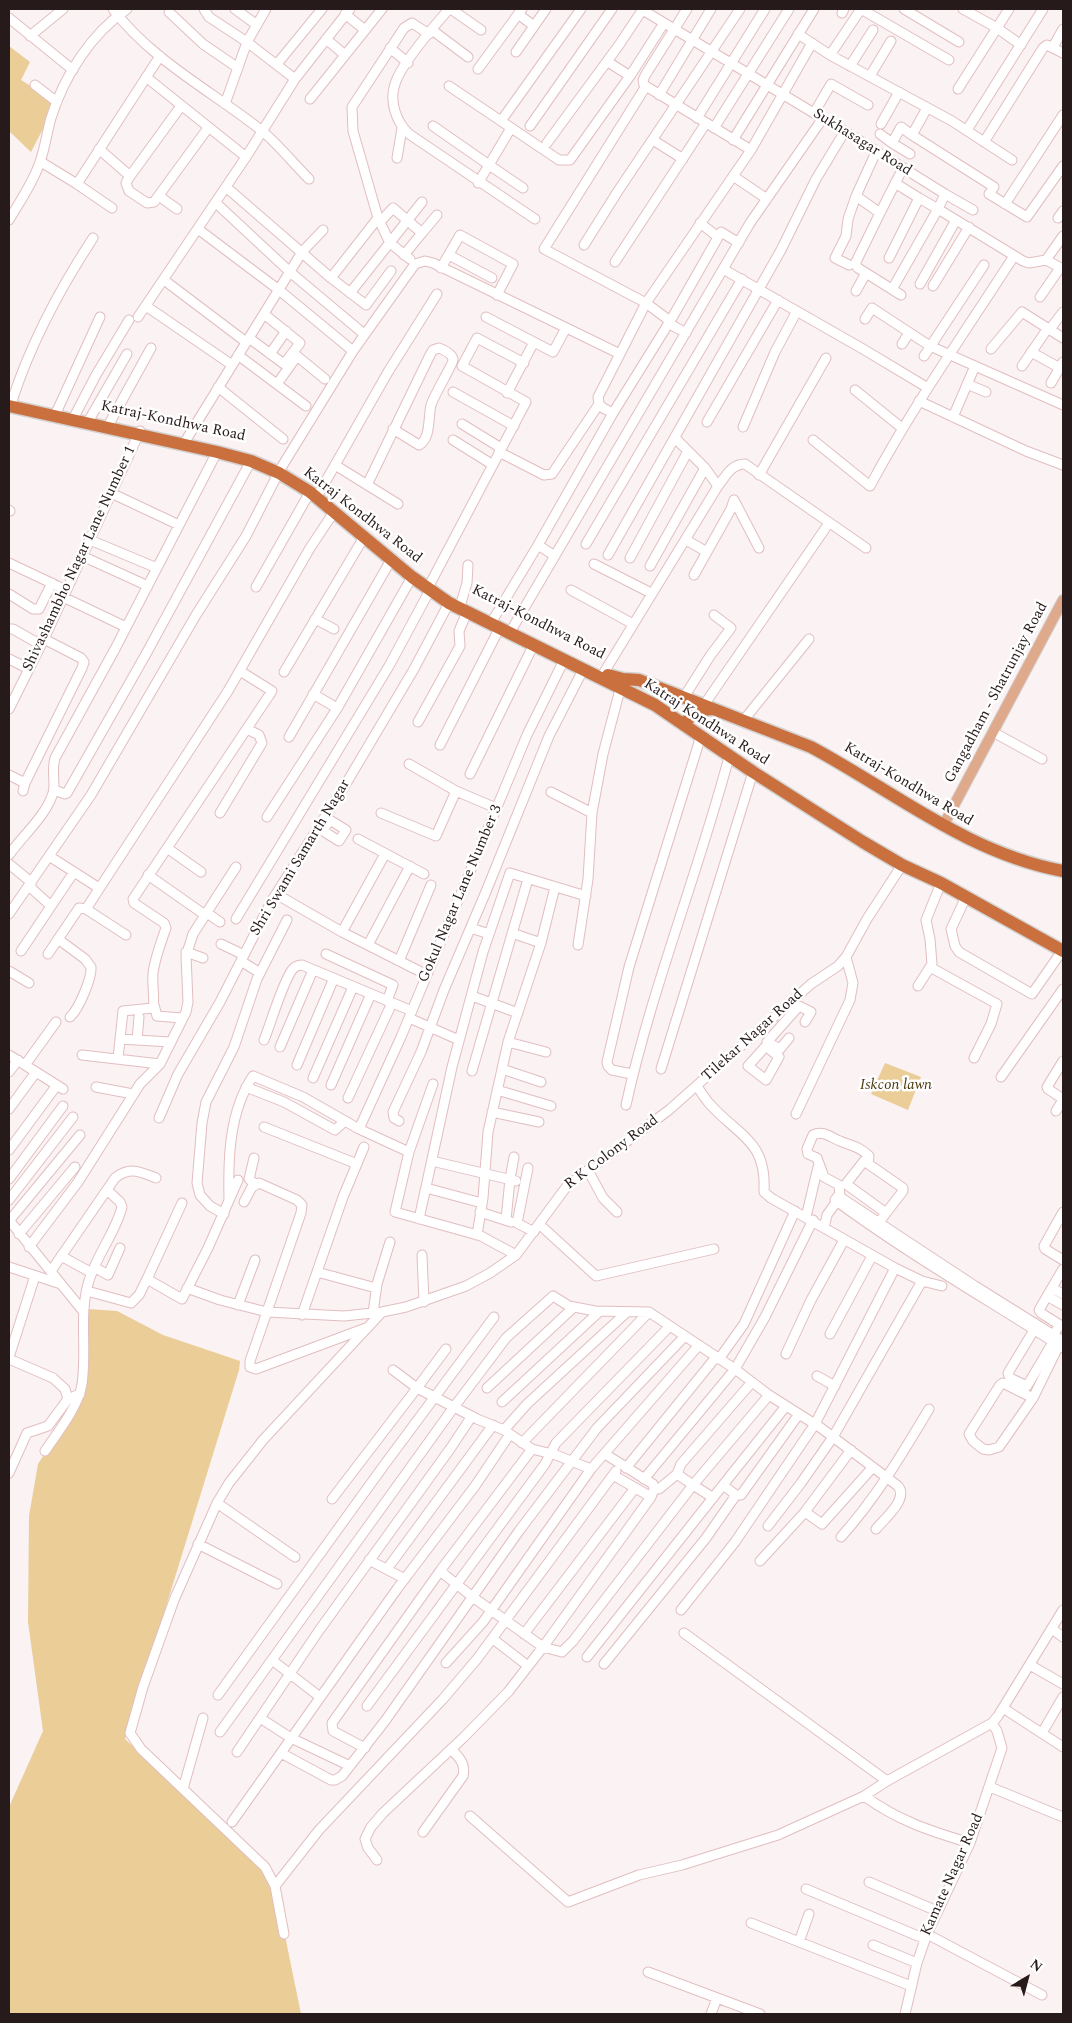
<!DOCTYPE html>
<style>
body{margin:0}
#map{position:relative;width:1072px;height:2023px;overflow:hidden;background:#faf2f3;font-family:Spectral,serif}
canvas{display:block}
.frame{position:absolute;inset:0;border:10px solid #271a1b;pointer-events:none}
.north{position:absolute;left:1002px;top:1953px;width:50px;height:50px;-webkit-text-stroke:4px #fff;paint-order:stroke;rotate:37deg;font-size:14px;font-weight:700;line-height:20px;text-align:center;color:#271a1b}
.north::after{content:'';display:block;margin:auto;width:18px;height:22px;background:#271a1b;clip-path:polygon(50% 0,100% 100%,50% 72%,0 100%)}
</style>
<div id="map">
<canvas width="1072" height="2023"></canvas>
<div class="frame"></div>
<div class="north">N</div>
</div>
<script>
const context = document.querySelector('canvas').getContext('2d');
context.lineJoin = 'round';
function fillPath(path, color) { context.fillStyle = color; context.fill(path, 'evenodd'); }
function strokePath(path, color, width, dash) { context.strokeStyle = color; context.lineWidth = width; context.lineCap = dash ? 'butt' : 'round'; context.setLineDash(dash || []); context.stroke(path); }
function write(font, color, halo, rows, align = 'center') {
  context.font = font + ' Spectral,serif'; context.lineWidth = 5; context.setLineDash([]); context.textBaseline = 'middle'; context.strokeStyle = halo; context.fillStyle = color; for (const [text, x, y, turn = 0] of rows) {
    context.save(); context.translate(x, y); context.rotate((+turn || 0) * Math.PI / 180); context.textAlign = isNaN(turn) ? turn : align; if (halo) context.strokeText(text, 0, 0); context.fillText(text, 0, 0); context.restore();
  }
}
const green = new Path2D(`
 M 9,46 L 30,62 L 21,80 L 57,102 L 31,152 L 9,131 Z
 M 885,1063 L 921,1077 L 908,1110 L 871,1094 Z
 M 88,1309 L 117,1311 L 163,1335 L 240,1361 L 239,1370 L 125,1739 L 273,1877 L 301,2014 L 9,2014 L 9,1807 L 43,1731 L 28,1622 L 29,1516 L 38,1464 L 85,1391 Z`);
const minor = new Path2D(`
 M 113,9 C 150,59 213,92 261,130 C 278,144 293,163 309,179
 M 204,9 L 209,17 L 247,42 L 295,79
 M 235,9 L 257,25
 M 449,9 C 435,25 400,65 395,84 C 389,101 396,122 409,134 L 535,219
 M 451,9 L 481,30
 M 641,9 L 857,139 L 945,194 L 938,209 L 1023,261 L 1029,263 L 1046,260 L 1063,269
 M 687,9 L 646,74 L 643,80 L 644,85 L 751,150
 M 861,9 L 949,60
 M 904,9 L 959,42
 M 963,9 L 997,28 L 1021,45
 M 169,12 L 203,44 L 238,68
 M 842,13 L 844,9
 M 345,14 L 365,30
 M 518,14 L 534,26
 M 9,18 L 73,70
 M 432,30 L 468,57
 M 798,34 L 830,55 L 952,121 L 1012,160
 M 30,36 L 63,9
 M 326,39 L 345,55
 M 1053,47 L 1063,29
 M 390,48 L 408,63
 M 516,52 L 546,9
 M 830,55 L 861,9
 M 277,64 L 322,9
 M 850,66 L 873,30
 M 478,69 L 522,9
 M 630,76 L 664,23
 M 870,76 L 891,41
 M 146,77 L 246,157
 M 35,85 L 57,102
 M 449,86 L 559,160 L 570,160 L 630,76 L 608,62
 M 646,86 L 544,249 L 646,303 L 670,321
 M 958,89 L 1009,9
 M 659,95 L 711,9
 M 310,99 L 382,9
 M 225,104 L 247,42 L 266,9
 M 181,106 L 128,179 L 126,183 L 129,191 L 147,203 L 154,202 L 208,128
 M 927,108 L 912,135 L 994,187 L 989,194 L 1027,217 L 1063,166
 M 814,113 L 831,84 L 868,105
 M 697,118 L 765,9
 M 501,121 L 581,9
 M 881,124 L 899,92
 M 433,126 L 489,165 L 478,183
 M 530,126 L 612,9
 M 511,128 L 489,165 L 523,188
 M 714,128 L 789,9
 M 967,130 L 1043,9
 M 880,134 L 892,143 L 901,127 L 912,135
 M 653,140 L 683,159
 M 733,140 L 814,9
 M 984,142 L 1043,48 L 1047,45 L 1063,53
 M 547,143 L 619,45 L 643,9
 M 892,143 L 910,154
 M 99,149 L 130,176
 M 876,152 L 856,196 L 880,213 L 855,264 L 858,268 L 901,295
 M 397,158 L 402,128
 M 41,162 L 77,184 L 112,208
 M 733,176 L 767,199
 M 895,183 L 919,198
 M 77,184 L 160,56
 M 226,187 L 331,278 L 366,305 L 391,271
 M 945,194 L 973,210
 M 159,196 L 177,209
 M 216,203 L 290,272 L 364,334
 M 1005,204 L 1063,115
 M 880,213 L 903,168
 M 378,218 L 390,243 L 410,259
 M 1058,218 L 1063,211
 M 9,220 C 20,201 33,183 40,162 C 45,148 47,132 51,118 C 64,76 91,34 127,9
 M 380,222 L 393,208 L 422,233 L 437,215
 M 700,223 L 718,237
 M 198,229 L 279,290 L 353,351
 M 584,245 L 618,191 L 740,9
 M 404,255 L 422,233
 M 449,255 L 492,278
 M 889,258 L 919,198 L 938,209 L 894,286
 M 1046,260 L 1063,236
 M 615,262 L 706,123
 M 849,265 L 835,258 L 846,236 L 848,219 L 856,196
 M 441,268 L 460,235 L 513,264 L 497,295
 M 723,269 L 863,349 L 928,388
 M 331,278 L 378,218 L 353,131 L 352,107 L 404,28 L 412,23 L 429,34
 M 164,280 L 246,342
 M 920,284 L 956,220
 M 933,286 L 969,227
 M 856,291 L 866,273
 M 350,293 L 422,202
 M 1040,297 L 1060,268
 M 146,306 L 232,365
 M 138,317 L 246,157 L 295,79 L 350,9
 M 486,317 L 553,352 L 566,328
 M 865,319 L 872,308 L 930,346 L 1063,405
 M 668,323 L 686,333
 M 1050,329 L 1063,312
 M 249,338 L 284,364 L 300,343 L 264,314
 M 902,344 L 909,333
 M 991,349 L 1022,312 L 1063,338
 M 1031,352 L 1060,368
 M 270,354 L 286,331
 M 238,355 L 306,406
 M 924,356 L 984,265
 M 1022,366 L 1048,328
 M 1051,383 L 1063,362
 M 277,384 L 297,356 L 325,379
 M 967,384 L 986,392
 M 218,387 L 283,439
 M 855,390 L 902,428
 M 453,392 L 514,426
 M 507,393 L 534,342
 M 12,401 C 31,342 59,290 93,238
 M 919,401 L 1026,451 L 1063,465
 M 56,413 L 100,317
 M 613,413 L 603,408 L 599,404 L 598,397 L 646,303 L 751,150 L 812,43
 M 74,417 L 96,375 L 129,320
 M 953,417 L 975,366
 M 89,420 L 127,354
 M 707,422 L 778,300
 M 109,424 L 151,348
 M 462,424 L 501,448
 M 743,427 L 775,352 L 797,311
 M 186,440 L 302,252 L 323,230
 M 453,440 L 493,465
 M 813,440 L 870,486 C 913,406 965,332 1014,256
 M 499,452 L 544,475 L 552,474 L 599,404
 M 335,465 L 398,504
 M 759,475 L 826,358
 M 367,485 L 430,355 L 433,350 L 439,348 C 444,350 453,354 453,360 C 453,364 434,395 431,405 C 428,417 431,439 419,445 L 393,429
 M 718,486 C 726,476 731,464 745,464 L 866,548
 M 111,493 L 179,525
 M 319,493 L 388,372 L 437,294
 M 734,500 L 759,548
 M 9,510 L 10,511
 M 90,540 L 157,568
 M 686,540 L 707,552
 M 586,544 L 742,279
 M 538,545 L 555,556
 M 608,555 L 781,250 L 816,179 L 845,131
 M 82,556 L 148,586
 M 630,558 L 688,451
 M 9,563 L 66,590
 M 594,564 L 651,593
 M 650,566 L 705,468 L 675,438
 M 694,575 L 731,509 L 734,500
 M 430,584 L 526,402 L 462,366 L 477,338 L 524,363
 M 256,587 L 310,492
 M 571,590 L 633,624
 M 9,594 L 33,609 L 39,609 L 52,583
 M 63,597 L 126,627
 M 461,603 L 467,583 L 468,565
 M 315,619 L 334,629
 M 491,623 L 538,545 L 613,413 L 672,318 L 721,232 L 739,243
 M 9,629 L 13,629 L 34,641
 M 512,629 L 750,223 L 823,118
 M 9,659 L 29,669
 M 284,672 L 364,537
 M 603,674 L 718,486 L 705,468
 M 313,694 L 337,708
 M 684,697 L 710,656 L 731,628 L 714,615
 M 704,705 L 829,523
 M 9,709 L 44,639 L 140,431
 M 743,721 L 809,639
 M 418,722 L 460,646 L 459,631 L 467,612
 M 993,732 L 1042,759
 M 289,737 L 391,560
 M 440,745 L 500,627
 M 409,764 L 456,791 L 496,808
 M 470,774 L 534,644
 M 9,775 L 25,783
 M 54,790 L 65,794 L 67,793 L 146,654 L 251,461
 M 23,791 L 25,783 L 82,668 L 84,662 L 81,658 L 44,639
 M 551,792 L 592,813
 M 220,813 L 262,743 L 259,735 L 247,729
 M 381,813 L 436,836 L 456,791
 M 267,817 L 338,707 L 412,577
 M 325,817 L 346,830 L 339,841 L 323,831 L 329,821
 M 358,839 L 424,874
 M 167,848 L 201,872
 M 9,855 C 23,835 46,816 53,793 C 56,783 51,772 55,758 L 115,649 L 217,452
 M 9,864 L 31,882 L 31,888 L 51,906
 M 148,875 L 205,915
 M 99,888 L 49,856 L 91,795 L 196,615 L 246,536 L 281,468 L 353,351 L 415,264 L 425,261 L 433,263 L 620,354
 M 276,894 L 342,932 L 427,975
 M 966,897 L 951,929 L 955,946 L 959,952 L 1032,994 L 1062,951
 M 86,909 L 228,691 L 310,548 L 334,512
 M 207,913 L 220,922
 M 9,914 L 49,856
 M 236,919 L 389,666 L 430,590
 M 471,928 L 489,934
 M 342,932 L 385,854
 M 512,933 L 541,943
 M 58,939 L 85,959 L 91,967 C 92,978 79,1009 70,1017
 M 221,944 L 244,955
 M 368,945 L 410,866
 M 578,945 L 588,879 L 592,813 L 603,754 L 622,682
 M 21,951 L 74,872
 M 186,952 L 203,958
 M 48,954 L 79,908 L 86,909 L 126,935
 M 326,954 L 393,985 L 387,1001
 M 241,961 L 260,973
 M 399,961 L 431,885
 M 930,967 L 997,1004 L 991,1024 L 974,1058
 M 9,971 L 29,983
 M 918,986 L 932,964 L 930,939 L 926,920 L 941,883
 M 472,996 L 518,1013
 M 154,1005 L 157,1016 L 182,1018
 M 409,1018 L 459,1040
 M 789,1038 L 780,1049 L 767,1042 L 799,1006 L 811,1012 L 805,1022
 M 120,1039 L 170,1042
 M 137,1040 L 139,1017
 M 264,1040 C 271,1023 282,984 292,970 C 295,966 298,965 302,965 L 412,1011
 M 508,1042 L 546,1052
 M 766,1046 L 779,1057 L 766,1080 L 748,1066 Z
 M 280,1047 L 313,970
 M 9,1055 L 63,1089
 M 82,1055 L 160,1064
 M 118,1058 L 123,1011 L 153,1008 C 155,1004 152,982 153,973 C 155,958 161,942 166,928 L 164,923 L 134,903 L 133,899 L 272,691 L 240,671
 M 1063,1061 L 1047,1087 L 1048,1089 L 1063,1099
 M 25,1065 L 56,1022
 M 297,1065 L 334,978
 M 502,1069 L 541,1082
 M 661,1069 L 753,772
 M 472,1071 L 528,879
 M 9,1072 L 18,1060
 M 632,1074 L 612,1070 L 608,1066 L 607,1062 L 629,967 L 701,736
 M 1001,1077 L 1063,989
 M 313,1078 L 353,987
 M 331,1085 L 371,994
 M 697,1086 C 700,1091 704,1097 708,1102 C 737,1136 767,1139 764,1192 L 771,1198 L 895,1268 L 922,1281 L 942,1286
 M 96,1087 L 133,1094
 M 246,1087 L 284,1102 L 335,1130 L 345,1121
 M 497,1090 L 551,1106
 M 348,1098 L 392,1003
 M 626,1105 C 652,987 698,874 729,757
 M 9,1109 L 36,1072
 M 1056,1111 L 1063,1100
 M 492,1112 L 539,1122
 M 796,1114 L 850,1000 L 853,983 L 846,957
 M 159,1118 L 178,1074 L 220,1002 L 271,902 L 347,782 L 414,669 L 449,603
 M 399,1121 L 394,1118 L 393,1112 L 421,1052 L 444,990 L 485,894 L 549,736 L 583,670
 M 264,1127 L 357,1164
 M 359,1129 L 401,1037 L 527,735 L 564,660
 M 9,1150 L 57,1085
 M 409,1152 L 433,1084
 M 254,1158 L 249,1179 L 255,1184
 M 432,1161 L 516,1181
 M 528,1168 L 517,1223 L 534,1232
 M 588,1170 L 603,1198 L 617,1212
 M 9,1179 L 63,1106
 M 426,1188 L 482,1203
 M 840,1197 L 839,1185 L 824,1177 L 817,1158 L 808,1154 L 807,1149 L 813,1135 C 823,1130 830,1137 840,1141 C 851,1146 859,1146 869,1156 L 868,1163
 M 9,1200 L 73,1117
 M 229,1200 C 228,1158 229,1112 253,1076 L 303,1097 L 359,1129 L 409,1152 L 395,1212 L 481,1236 L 516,1255
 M 244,1202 L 252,1187 L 259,1183 L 297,1200 L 302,1205 L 301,1213 L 250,1361 L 250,1367 L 256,1369 L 366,1328
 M 480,1212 L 511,1222
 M 1063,1212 L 1044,1246 L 1045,1249 L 1063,1260
 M 224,1214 L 210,1206 L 200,1195 L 197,1183 L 202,1123 L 206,1102 L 234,1047 L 257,979 L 287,920
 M 806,1217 L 818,1167
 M 419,1219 L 452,1067 L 483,952 L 510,873 L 586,896
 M 9,1220 L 83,1311
 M 506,1220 L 510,1179 L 514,1157
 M 9,1221 L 80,1135
 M 539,1224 L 596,1276 L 714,1249
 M 824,1228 L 827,1215 L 837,1201
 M 875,1228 L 886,1213 L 846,1184 L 864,1161 L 903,1188 L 903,1191 L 886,1213
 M 19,1234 L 75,1167
 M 477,1235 L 483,1198 L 488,1132 L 508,1042 L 541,943 L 555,887
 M 29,1247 L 78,1182 L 140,1084 L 160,1064 L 186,1012 L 188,1002 L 186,956 L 193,934 L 236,867
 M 422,1255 L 424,1302
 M 61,1256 L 92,1273
 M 9,1267 L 61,1284
 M 94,1267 L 108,1275 L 120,1248
 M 51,1271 L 115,1178 C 130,1166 141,1172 156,1178
 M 317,1272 L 376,1288
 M 147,1279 L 182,1203
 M 187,1288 L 220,1300 L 267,1312 L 344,1316 L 382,1312 L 406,1307 L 466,1286 L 490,1273 L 516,1255 L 567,1186 L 669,1110 L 811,984 L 838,966 L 846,957 L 867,919 L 902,865
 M 1052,1288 L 1063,1294
 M 87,1291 L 131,1303 L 139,1295 L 147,1279 L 182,1299 L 208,1248 L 238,1180
 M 1047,1296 L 1063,1305
 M 238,1305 L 255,1260
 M 373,1313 L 377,1284 L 390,1242
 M 302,1315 L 343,1197 L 364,1147
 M 1034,1330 L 1008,1373 L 1010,1378 L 1027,1386 L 1053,1342
 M 830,1334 L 872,1256
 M 1053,1335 L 1060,1325 L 1041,1313 L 1039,1310 L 1063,1269
 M 1063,1341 L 975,1286 L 840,1197 L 838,1196 L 835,1200 C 908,1254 987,1299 1063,1348
 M 786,1354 L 811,1300 L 844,1240
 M 9,1357 L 35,1276
 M 9,1359 L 53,1378 L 65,1389 L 68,1399
 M 719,1359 L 744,1324 L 795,1211
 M 393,1370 L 417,1388 L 446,1349
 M 817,1376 L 835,1386
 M 752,1382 L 681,1464 L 677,1474 L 693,1485 L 769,1395
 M 487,1388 L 574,1307
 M 1033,1398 L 1003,1383 L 1000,1385 L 969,1434 L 973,1441 L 983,1449 L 989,1450 L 999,1447 L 1033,1398 L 1059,1345
 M 502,1402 L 600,1311
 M 504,1430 L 527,1404 L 627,1312
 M 522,1443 L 649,1312
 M 532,1449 L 440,1571 L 474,1598 L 543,1647 L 562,1652 L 573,1641 L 693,1485 L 712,1497
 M 851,1450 L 807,1509 L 805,1512 L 822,1524 L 873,1467
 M 45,1451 C 57,1433 79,1406 82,1384 C 87,1351 79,1317 88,1284 C 95,1257 115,1234 122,1207 L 120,1202 L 107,1190
 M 626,1468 L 716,1357
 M 616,1471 L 613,1475 L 651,1497
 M 9,1473 L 27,1433 L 48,1426 L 68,1399 L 80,1394
 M 644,1479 L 735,1369 L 765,1317 L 813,1220
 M 654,1489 L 659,1489 L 677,1474
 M 736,1495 L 741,1495 L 799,1414
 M 332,1499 L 417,1388 L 454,1407 L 506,1338 L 553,1296 L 569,1306 L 595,1311 L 649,1312 L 685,1336
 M 217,1503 L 295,1557
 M 768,1526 L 801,1483 L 833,1437 L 922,1281
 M 841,1537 C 876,1498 902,1454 929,1409
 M 198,1544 L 277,1584
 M 369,1560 L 405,1579
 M 760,1561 L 805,1512
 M 387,1569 L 493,1425
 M 681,1610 L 735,1542 L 815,1424 L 895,1268
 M 1052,1629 L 1063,1637
 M 684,1633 L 887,1781
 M 524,1634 L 635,1488
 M 493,1639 L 528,1666
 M 587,1657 L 723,1485
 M 272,1660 L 320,1697
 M 446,1663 L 483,1622 L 591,1469
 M 604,1664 L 706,1538 L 736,1495 L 723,1485 L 786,1406
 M 1030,1665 L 1063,1684
 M 218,1695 L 382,1468 L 494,1317
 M 367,1706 L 545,1464 L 556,1443 L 670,1326
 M 1003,1708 L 1063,1747
 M 260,1718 L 291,1738 L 350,1766
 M 220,1732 L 454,1407 L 477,1419 L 504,1430 L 532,1449 L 556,1455 L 591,1469 L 699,1345
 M 1042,1733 L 1063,1697
 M 365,1748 L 333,1731 L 332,1723 L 440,1571
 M 237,1752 L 318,1632 L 450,1449 L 472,1416
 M 281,1753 L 331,1780 L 335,1780 L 342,1776 L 385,1721 L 519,1531 L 597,1428 L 685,1336 L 735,1369 L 769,1395 L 821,1428 L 898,1486 C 909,1499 884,1519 876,1529
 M 990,1787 L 1063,1817
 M 183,1789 L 203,1718
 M 864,1796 C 899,1821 930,1831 970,1843
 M 470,1816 L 568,1902 L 639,1875 L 682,1865 L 778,1835 L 864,1796 L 887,1781 L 992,1723
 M 232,1822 L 397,1589 L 475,1486 L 510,1434
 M 423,1832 L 463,1776 C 466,1764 459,1757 451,1749
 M 377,1860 L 368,1848 L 365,1839 L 371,1827 L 383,1813 L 464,1737 L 508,1692 L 543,1647 L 651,1497 L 654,1489 L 653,1484 L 605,1454
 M 869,1882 L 937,1911
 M 275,1886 L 319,1830 L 443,1699 L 477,1659 L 613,1475
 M 806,1889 L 925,1939
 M 751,1923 L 911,1986
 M 284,1934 L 275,1886 L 265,1867 L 141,1749 L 130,1733 L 143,1687 L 174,1600 L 217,1503 L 229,1483 L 263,1440 L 382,1312
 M 927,1934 L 1042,1995
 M 799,1942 L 809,1914
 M 873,1945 L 917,1963
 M 648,1972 L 760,2014
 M 711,2014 L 717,1998
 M 905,2014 L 917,1963 L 927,1934 L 970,1843 L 1002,1748 L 997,1731 L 992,1723 L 998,1716 L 1063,1610`);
const major = new Path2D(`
 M 943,826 L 1063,600`);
const highway = new Path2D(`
 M 9,406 L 217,452 L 251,461 L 279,473 L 310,492 L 412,577 L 449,603 L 655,705 L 753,772 L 863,842 L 902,865 L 941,883 L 1063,951
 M 608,675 L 623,679 L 639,680 L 811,747 C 895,792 967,853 1063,871
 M 684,725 L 694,711 L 712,709`);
const streetNames = [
 ["Sukhasagar Road",862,143,32],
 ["Katraj-Kondhwa Road",173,422,12],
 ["Katraj Kondhwa Road",362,516,38],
 ["Shivashambho Nagar Lane Number 1",80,559,-65],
 ["Katraj-Kondhwa Road",538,623,27],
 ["Gangadham - Shatrunjay Road",997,693,-62],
 ["Katraj Kondhwa Road",706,723,33],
 ["Katraj-Kondhwa Road",908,785,31],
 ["Shri Swami Samarth Nagar",301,858,-59],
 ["Gokul Nagar Lane Number 3",461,894,-67],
 ["Tilekar Nagar Road",753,1036,-42],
 ["R K Colony Road",612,1153,-37],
 ["Kamate Nagar Road",953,1875,-66]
];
const parkNames = [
 ["Iskcon lawn",896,1086]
];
fillPath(green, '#eacd97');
strokePath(minor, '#e2bec0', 11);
strokePath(major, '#d4d1d1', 12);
strokePath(highway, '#d4d1d1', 15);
strokePath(minor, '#fff', 9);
strokePath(major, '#dfa98b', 10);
strokePath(highway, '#c9703e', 12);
write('15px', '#271a1b', '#fff', streetNames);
write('italic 15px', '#4a370c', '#fff', parkNames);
</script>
